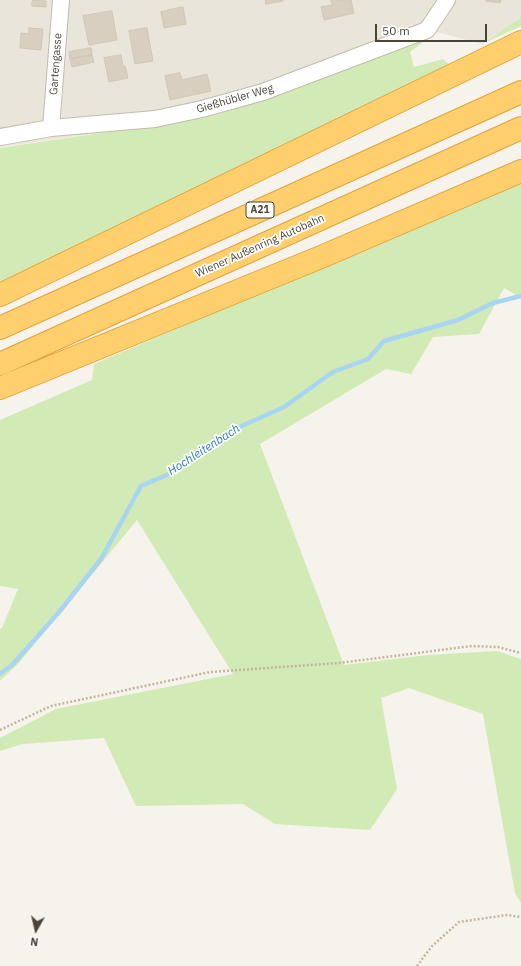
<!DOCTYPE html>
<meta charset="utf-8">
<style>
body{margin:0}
#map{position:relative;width:521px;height:966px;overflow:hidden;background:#f6f3ec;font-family:"IBM Plex Sans",sans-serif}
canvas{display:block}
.north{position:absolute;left:16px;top:910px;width:40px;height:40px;-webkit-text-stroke:3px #fff;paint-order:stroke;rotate:188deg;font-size:11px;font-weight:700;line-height:16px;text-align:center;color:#4b4439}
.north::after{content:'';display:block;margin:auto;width:14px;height:18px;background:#4b4439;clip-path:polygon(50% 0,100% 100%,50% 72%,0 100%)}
.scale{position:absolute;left:375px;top:24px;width:112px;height:18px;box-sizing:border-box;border:2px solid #4b4439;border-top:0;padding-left:5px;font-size:12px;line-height:14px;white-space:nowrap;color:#4b4439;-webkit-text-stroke:3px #fff;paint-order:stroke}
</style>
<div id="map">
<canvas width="521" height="966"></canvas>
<div class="north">N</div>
<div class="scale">50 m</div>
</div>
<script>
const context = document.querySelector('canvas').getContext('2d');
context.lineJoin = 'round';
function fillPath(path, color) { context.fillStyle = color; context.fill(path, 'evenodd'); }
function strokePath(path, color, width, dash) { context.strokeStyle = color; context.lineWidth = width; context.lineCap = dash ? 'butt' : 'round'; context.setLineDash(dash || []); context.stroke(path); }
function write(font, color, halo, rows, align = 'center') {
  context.font = font + ' "IBM Plex Sans",sans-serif'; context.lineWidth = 3.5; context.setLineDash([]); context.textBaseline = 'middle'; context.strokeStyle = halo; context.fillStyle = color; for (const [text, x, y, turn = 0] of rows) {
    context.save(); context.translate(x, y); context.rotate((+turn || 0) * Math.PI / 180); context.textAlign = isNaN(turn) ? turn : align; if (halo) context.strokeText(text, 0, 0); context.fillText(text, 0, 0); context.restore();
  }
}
const residential = new Path2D(`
 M 0,0 L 521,0 L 521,17 L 482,44 L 437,32 L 215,116 L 0,147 Z`);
const green = new Path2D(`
 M 521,17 L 521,26 L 482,44 Z
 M 437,32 L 410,52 L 414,67 L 443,59 L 450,65 L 0,286 L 0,148 L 215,116 Z
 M 521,182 L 521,298 L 504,288 L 479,334 L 433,337 L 411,374 L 386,369 L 260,444 L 344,665 L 428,655 L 497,651 L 521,659 L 521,903 L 515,893 L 483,714 L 409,688 L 381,698 L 397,789 L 370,830 L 275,824 L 243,804 L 136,806 L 104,738 L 23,744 L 0,751 L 0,738 L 56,709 L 233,674 L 137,520 L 19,663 L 0,681 L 0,629 L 2,628 L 18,589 L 0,586 L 0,420 L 92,380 L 94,364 Z`);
const stream = new Path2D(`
 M 0,674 L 13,664 L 60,611 L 101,559 L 141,486 L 174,472 L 211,448 L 235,429 L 284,407 L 333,372 L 368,359 L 384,341 L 458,320 L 493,303 L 521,296`);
const building = new Path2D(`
 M 33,0 L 46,1 L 46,7 L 32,6 Z
 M 266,0 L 283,0 L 283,1 L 266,4 Z
 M 331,0 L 351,0 L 354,13 L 324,20 L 321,7 L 332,5 Z
 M 486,0 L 501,0 L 500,3 L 486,1 Z
 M 183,7 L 186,24 L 164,28 L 161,12 Z
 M 112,11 L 117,40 L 89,45 L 83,16 Z
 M 29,28 L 43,29 L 41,50 L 20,48 L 21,33 L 29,34 Z
 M 147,28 L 153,61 L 135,64 L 129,31 Z
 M 91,48 L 92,55 L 70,59 L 69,52 Z
 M 92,55 L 94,62 L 72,67 L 70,59 Z
 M 121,55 L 123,66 L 125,66 L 128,78 L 109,82 L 104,58 Z
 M 180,73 L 182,80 L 207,74 L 211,91 L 170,100 L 165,76 Z`);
const path = new Path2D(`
 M 0,730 L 51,706 L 210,672 L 339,663 L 472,646 L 498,647 L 521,653
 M 417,966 L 432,946 L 459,922 L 507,915 L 521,917`);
const minor = new Path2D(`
 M 51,128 L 61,0
 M 0,137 L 51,128 L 155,119 L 202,109 L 263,92 L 427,30 L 447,0`);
const motorway = new Path2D(`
 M 0,295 L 521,42
 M 0,328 L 521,92
 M 0,364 L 521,128
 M 0,388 L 321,257 L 521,171`);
const shields = [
 [260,210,28]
];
const shieldNames = [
 ["A21",260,210]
];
const streetNames = [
 ["Gartengasse",56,64,-86],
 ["Gießhübler Weg",235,99,-16],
 ["Wiener Außenring Autobahn",260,246,-24]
];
const waterNames = [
 ["Hochleitenbach",204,450,-33]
];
fillPath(residential, '#eae5da');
fillPath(green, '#d2eab5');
strokePath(stream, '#a9d4f2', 4.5);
fillPath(building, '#d8cfc1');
strokePath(building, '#d3c7b4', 1);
strokePath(minor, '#c2bbae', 18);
strokePath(motorway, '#e0a43c', 24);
strokePath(path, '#c4b79f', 2.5, [2, 2]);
strokePath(minor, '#fff', 16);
strokePath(motorway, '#ffcf6e', 22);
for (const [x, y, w] of shields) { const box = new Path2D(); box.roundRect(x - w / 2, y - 8, w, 16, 3); context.fillStyle = '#fff'; context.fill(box); strokePath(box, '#4b4439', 1); }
write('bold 10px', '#4b4439', null, shieldNames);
write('11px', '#4b4439', '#fff', streetNames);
write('italic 12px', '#2e7ab2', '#fff', waterNames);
</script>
